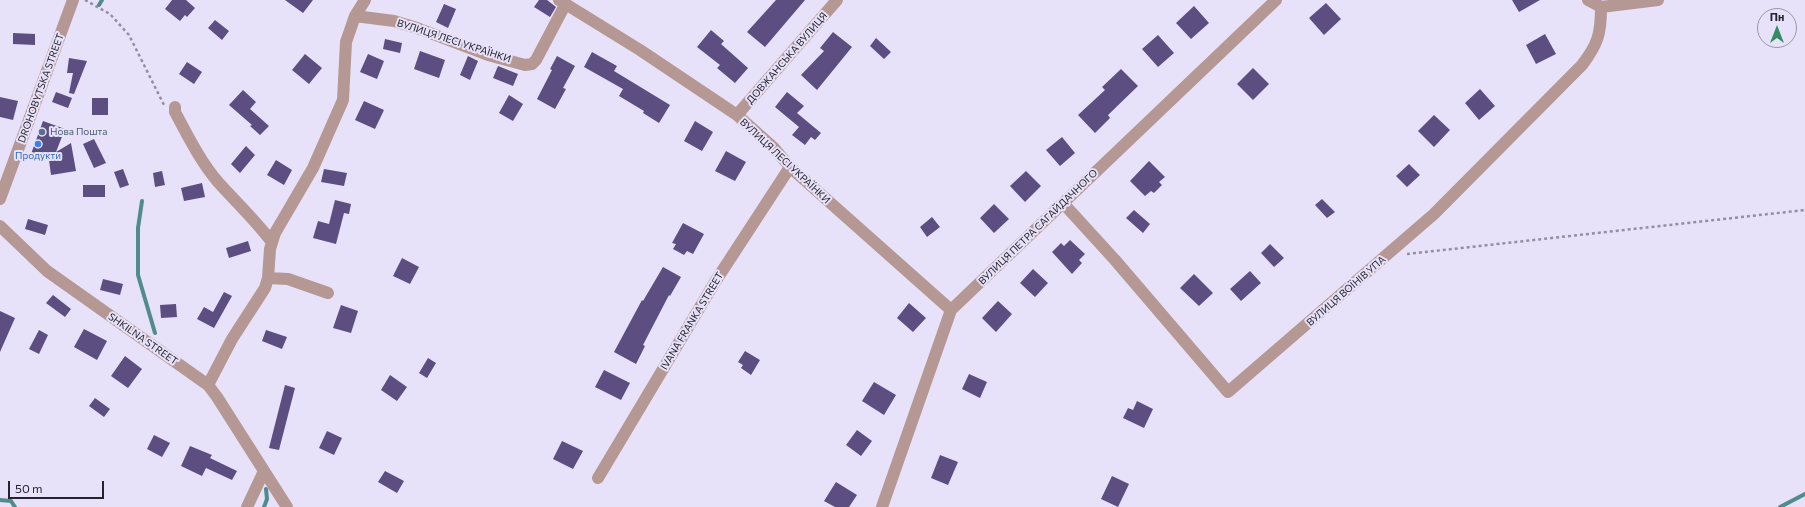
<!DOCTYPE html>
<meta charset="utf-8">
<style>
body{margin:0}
#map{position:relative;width:1805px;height:507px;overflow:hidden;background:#e7e2f9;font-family:Commissioner,sans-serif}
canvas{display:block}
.north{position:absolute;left:1757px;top:8px;width:40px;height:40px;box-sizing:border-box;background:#e7e2f9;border:1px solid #9996a7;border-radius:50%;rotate:0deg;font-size:11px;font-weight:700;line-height:16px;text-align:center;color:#25232c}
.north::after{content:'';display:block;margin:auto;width:14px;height:18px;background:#348d62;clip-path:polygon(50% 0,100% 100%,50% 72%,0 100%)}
.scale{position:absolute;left:8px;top:481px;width:96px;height:18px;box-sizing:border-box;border:2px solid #25232c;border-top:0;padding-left:5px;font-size:12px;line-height:14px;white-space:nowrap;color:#25232c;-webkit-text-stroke:3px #e7e2f9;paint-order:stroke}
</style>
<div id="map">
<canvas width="1805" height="507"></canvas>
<div class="north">Пн</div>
<div class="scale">50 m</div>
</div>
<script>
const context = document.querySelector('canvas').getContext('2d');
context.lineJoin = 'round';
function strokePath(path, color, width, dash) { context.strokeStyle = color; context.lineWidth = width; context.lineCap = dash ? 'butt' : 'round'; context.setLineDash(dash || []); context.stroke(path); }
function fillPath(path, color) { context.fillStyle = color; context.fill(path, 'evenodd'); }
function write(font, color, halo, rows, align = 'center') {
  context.font = font + ' Commissioner,sans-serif'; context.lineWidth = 4; context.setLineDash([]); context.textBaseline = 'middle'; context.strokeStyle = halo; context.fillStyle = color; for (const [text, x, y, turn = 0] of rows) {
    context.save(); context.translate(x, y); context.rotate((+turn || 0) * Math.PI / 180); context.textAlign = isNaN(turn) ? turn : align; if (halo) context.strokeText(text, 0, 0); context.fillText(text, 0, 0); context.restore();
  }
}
const stream = new Path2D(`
 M 99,5 L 102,0
 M 142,201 L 138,228 L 138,275 L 155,333
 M 0,500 L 11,501 L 15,507
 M 264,507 L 267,499 L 266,489
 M 1780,507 L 1805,494`);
const building = new Path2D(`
 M 172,0 L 186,0 L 195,8 L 187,17 L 185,15 L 180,21 L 165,9 Z
 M 285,0 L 313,0 L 303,13 Z
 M 539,0 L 547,0 L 556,7 L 550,17 L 534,7 Z
 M 776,0 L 805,0 L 765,47 L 747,32 Z
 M 1512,0 L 1540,0 L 1519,12 Z
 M 1326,3 L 1341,19 L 1324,35 L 1309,18 Z
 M 444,4 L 456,9 L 448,28 L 436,22 Z
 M 1194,6 L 1209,23 L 1191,39 L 1176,23 Z
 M 215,20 L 229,31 L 222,40 L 208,28 Z
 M 711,30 L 724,41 L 721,44 L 748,68 L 735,83 L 717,68 L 720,65 L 697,47 Z
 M 833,32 L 852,47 L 817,90 L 801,75 L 824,51 L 820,48 Z
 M 13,33 L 35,34 L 35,45 L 13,44 Z
 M 1545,34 L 1556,54 L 1536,64 L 1526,45 Z
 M 1158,35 L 1174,53 L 1158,67 L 1142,49 Z
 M 876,38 L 891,52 L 884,59 L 870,46 Z
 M 385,39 L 402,43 L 400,53 L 383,49 Z
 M 420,51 L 445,60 L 439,78 L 414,69 Z
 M 592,52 L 617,66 L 614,71 L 670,105 L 659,123 L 643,113 L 644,111 L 619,96 L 623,89 L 584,67 Z
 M 305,54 L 322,68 L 309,84 L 292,70 Z
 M 368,54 L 384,61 L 377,79 L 360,72 Z
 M 468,56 L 478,61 L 470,80 L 460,75 Z
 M 557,56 L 575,66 L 563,88 L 566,89 L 555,109 L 537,99 L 552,70 L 550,69 Z
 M 69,58 L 87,61 L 74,94 L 69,93 L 73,73 L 67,73 Z
 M 187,62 L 202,72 L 194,84 L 179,74 Z
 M 498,66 L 518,74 L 513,86 L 493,78 Z
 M 1253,68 L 1269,84 L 1253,100 L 1237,84 Z
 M 1121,69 L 1138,86 L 1108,115 L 1110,118 L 1095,133 L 1078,115 L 1105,90 L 1102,87 Z
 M 1480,89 L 1495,106 L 1479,120 L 1465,103 Z
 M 243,90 L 256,102 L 250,109 L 269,126 L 260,135 L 250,126 L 252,125 L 229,105 Z
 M 56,92 L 72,98 L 68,108 L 52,102 Z
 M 787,92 L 804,106 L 797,113 L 821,133 L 815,140 L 811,137 L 805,145 L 792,135 L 799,127 L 775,107 Z
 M 509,95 L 523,104 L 513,121 L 499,113 Z
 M 0,97 L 18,101 L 13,120 L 0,117 Z
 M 92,98 L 108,98 L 108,115 L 92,115 Z
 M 364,101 L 384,110 L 375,129 L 355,120 Z
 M 1434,115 L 1450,130 L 1434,147 L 1418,131 Z
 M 43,121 L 65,129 L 56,152 L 71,143 L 76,171 L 51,175 L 49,160 L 31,154 Z
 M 695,121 L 713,132 L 702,151 L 684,141 Z
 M 1062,137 L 1075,153 L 1060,166 L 1046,150 Z
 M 94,139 L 106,163 L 94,168 L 83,144 Z
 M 246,146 L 255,155 L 240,173 L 231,164 Z
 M 726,151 L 746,162 L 735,181 L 715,171 Z
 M 276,160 L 292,170 L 284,185 L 267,175 Z
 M 1149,161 L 1165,177 L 1159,182 L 1162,185 L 1154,193 L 1151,191 L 1145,196 L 1130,181 Z
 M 1409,164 L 1420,175 L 1407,187 L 1396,176 Z
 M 123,169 L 129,185 L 120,188 L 114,172 Z
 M 324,169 L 347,173 L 344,186 L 321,182 Z
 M 162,171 L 165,185 L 155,187 L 153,173 Z
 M 1026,171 L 1041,186 L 1025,202 L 1010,186 Z
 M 202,183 L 205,197 L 184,201 L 181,188 Z
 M 83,185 L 105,185 L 105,197 L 83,197 Z
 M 1322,199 L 1335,212 L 1327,218 L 1315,205 Z
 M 335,200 L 351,204 L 349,214 L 344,213 L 336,244 L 313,238 L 318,221 L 329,224 Z
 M 994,204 L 1009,219 L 994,233 L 980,218 Z
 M 1134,210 L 1150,224 L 1143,233 L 1126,218 Z
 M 932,217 L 940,227 L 927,237 L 920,227 Z
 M 28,219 L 48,225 L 45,235 L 25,229 Z
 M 683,223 L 704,234 L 693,254 L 687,251 L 684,255 L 673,249 L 676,244 L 672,243 Z
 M 1070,240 L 1085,254 L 1079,260 L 1082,263 L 1072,274 L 1052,252 L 1061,243 L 1064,246 Z
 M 248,241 L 251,251 L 229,258 L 226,248 Z
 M 1270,244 L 1284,258 L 1274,267 L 1261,253 Z
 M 402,258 L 419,267 L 410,284 L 393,276 Z
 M 663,267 L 681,277 L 670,296 L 669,295 L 643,345 L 645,346 L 636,364 L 614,352 L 642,300 L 643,301 Z
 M 1033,269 L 1048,283 L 1035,297 L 1020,283 Z
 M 1250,271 L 1261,283 L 1241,301 L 1230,289 Z
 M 1194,274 L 1213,293 L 1199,306 L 1180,288 Z
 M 103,279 L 123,284 L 120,295 L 100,290 Z
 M 224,292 L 232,296 L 214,328 L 197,319 L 204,307 L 213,312 Z
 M 53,295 L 71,309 L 65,317 L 46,303 Z
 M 998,301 L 1012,314 L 996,332 L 982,318 Z
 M 909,303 L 926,318 L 913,332 L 897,318 Z
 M 176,304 L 177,317 L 161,318 L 160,305 Z
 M 341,305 L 358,311 L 351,333 L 333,328 Z
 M 0,311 L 15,318 L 0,352 Z
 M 84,329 L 107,341 L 97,360 L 74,347 Z
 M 39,330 L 48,335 L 39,354 L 29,349 Z
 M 266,330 L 287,337 L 282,349 L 262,341 Z
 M 745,351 L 760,360 L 751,375 L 741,368 L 743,365 L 738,362 Z
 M 125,356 L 142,369 L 128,388 L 111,376 Z
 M 428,358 L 436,363 L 427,378 L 419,373 Z
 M 604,370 L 630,383 L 621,400 L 595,387 Z
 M 969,374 L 987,382 L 980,398 L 962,389 Z
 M 390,375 L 407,387 L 397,401 L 381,390 Z
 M 874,382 L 896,395 L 884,415 L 862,401 Z
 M 285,385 L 295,388 L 279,450 L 269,448 Z
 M 95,398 L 110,409 L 104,417 L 89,406 Z
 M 1137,401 L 1153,409 L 1144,428 L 1123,418 L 1128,408 L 1133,410 Z
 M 857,430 L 872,441 L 861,456 L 846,445 Z
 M 327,431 L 342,438 L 334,455 L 319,448 Z
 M 154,435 L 170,443 L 162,457 L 147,449 Z
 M 562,441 L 583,451 L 573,469 L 553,459 Z
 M 190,446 L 212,455 L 210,458 L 237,471 L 232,480 L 206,468 L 202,476 L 181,466 Z
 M 940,455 L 958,462 L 948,485 L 931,478 Z
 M 385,471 L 404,481 L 397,493 L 378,482 Z
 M 1112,476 L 1129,484 L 1118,507 L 1101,499 Z
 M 836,482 L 857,495 L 849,507 L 835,507 L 824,501 Z`);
const path = new Path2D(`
 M 85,0 L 110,14 L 129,35 L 164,105
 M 1407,254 L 1805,210`);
const minor = new Path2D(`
 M 559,0 L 640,50 L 737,115 L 774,148 L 790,167 L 951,310
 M 1601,7 L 1658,0
 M 355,16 L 394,21 L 417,28 L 488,55 L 525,65 L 532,64 L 536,60 L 565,5
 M 175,107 L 175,112 C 188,136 200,161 218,182 C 236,202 255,220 271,241
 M 737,115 L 837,0
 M 0,199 L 73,0
 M 1063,203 L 1115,260 L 1228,392 L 1434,214 L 1582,65 C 1598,44 1601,34 1601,7 L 1588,0
 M 0,226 L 47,271 L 208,385 L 217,397 L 287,507
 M 268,278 L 288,279 L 328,293
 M 208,385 L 232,339 L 265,288 L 268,278 L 270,249 L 275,233 L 313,168 L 343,100 L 346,42 L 355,16 L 365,0
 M 598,478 L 715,282 L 790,167
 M 247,507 L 264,471
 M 882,507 L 951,310 L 1276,0`);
const markers = [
 [42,132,4,"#5c6f8a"],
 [38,144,4,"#3f7fe0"]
];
const streetNames = [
 ["ВУЛИЦЯ ЛЕСІ УКРАЇНКИ",454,41,18],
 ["ДОВЖАНСЬКА ВУЛИЦЯ",787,58,-49],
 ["DROHOBYTSKA STREET",41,88,-70],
 ["ВУЛИЦЯ ЛЕСІ УКРАЇНКИ",785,161,43],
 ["ВУЛИЦЯ ПЕТРА САГАЙДАЧНОГО",1038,227,-44],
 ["ВУЛИЦЯ ВОЇНІВ УПА",1346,291,-41],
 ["IVANA FRANKA STREET",692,321,-59],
 ["SHKILNA STREET",143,339,35]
];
const serviceNames = [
 ["Нова Пошта",50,132]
];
const shopNames = [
 ["Продукти",38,156]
];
strokePath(stream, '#508b8f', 4);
fillPath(building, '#5c4e81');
strokePath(path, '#938fa0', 2.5, [3, 3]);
strokePath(minor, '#b59793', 12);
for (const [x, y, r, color] of markers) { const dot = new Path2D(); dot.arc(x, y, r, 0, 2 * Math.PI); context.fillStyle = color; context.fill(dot); strokePath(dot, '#e7e2f9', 1.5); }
write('10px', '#25232c', '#e7e2f9', streetNames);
write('10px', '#4e5e75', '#e7e2f9', serviceNames, 'left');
write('10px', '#366cbe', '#e7e2f9', shopNames);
</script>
